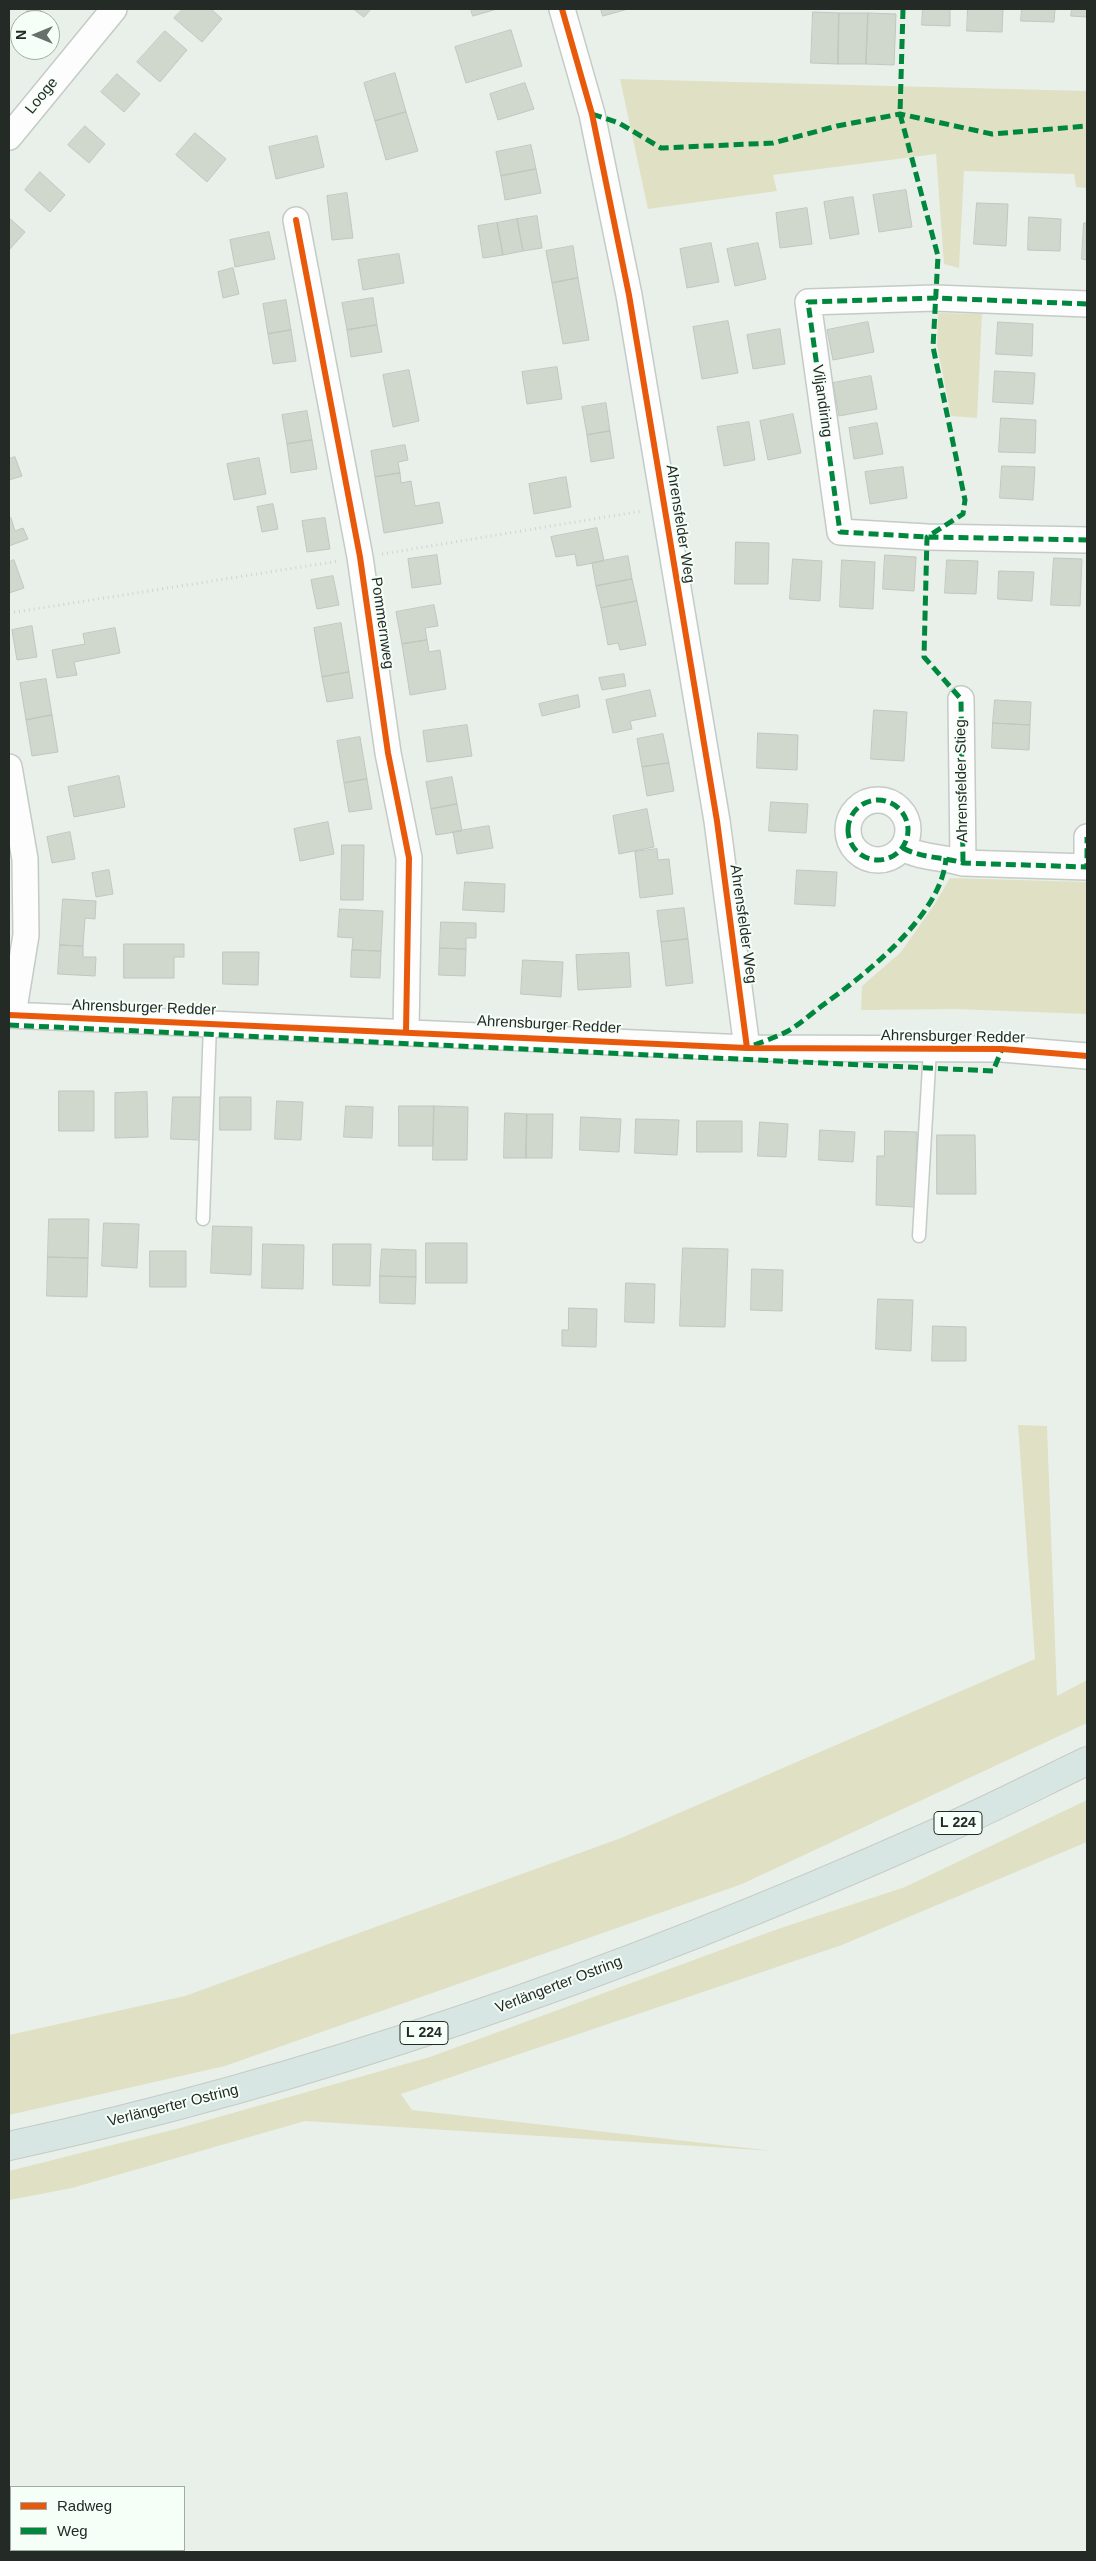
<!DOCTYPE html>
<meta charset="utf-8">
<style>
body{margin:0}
#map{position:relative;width:1096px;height:2561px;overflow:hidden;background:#e8f0e9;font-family:Helvetica,sans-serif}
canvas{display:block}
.frame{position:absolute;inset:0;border:10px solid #242a26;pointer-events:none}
.legend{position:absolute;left:10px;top:2486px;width:175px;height:65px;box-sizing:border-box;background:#f5fff8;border:1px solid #a1aaa4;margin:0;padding:6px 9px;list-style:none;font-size:15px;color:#242a26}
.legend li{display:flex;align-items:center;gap:10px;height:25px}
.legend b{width:25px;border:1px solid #a1aaa4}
.north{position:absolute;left:10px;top:10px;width:50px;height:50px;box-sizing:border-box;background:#f5fff8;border:1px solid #a1aaa4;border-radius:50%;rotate:270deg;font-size:14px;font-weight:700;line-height:20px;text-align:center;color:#242a26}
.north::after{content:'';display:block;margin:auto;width:18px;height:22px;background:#696f6a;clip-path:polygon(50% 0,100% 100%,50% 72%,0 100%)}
</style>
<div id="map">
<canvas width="1096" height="2561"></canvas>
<div class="frame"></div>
<ul class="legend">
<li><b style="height:6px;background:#e8590c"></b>Radweg</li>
<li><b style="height:6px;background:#00873e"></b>Weg</li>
</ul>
<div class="north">N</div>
</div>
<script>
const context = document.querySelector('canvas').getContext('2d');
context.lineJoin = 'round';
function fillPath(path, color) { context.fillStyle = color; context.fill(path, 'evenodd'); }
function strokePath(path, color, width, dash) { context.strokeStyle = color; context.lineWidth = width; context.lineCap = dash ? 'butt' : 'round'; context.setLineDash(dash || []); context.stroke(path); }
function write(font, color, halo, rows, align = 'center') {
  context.font = font + ' Helvetica,sans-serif'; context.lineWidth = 4; context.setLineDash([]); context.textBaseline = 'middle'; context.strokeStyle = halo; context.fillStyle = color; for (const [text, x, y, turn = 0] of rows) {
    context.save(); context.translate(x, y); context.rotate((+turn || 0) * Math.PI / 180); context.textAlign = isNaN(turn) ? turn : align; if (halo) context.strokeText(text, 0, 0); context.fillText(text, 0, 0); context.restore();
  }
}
const green = new Path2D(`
 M 620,79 L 1087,91 L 1087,188 L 1076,187 L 1074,174 L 964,171 L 959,268 L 944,264 L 936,154 L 773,175 L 777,191 L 648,209 Z
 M 938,313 L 982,314 L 977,418 L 951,416 L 937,345 Z
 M 950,878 L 1087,882 L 1087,1014 L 954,1009 L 861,1010 L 862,986 L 901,952 L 934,905 Z
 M 1018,1425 L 1047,1426 L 1057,1696 L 1087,1680 L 1087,1723 L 742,1884 L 225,2066 L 9,2115 L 9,2035 L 185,1996 L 621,1838 L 1035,1659 Z
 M 1087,1800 L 1087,1842 L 842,1945 L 401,2094 L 412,2110 L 774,2151 L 305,2121 L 72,2188 L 9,2200 L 9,2171 L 180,2128 L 430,2057 L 778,1929 L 905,1887 Z`);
const building = new Path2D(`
 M 29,9 L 39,9 L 56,24 L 50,31 L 50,20 L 20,20 L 20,30 L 14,25 Z
 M 183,9 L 211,9 L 222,19 L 202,42 L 174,18 Z
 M 354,9 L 371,9 L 364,17 Z
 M 471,9 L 497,9 L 473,16 Z
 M 601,9 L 628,9 L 603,16 Z
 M 923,9 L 950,9 L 950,26 L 922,25 Z
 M 968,9 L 1003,9 L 1002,32 L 967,31 Z
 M 1022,9 L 1055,9 L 1054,22 L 1021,21 Z
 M 1072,9 L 1087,9 L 1087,17 L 1071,16 Z
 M 813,12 L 839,13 L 838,64 L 811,63 Z
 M 839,13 L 868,13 L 866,64 L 838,64 Z
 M 868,13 L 896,14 L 894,65 L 866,64 Z
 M 511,30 L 522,66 L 466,83 L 455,47 Z
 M 165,31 L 187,50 L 160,82 L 137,62 Z
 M 395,73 L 406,112 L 375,121 L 364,83 Z
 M 117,74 L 140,94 L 124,112 L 101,92 Z
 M 525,83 L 534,109 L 498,120 L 490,94 Z
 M 406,112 L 418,151 L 386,160 L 375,121 Z
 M 85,126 L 105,144 L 89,163 L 68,145 Z
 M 195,133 L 226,159 L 207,182 L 176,155 Z
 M 317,136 L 324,167 L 276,179 L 269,147 Z
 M 531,145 L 536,169 L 501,176 L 496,152 Z
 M 536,169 L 541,193 L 505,200 L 501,176 Z
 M 40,172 L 65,195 L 50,212 L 25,190 Z
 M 906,190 L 912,227 L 879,232 L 873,195 Z
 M 347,193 L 353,238 L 332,240 L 327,196 Z
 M 853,197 L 859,234 L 830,239 L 824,202 Z
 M 977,203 L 1008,204 L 1006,246 L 974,244 Z
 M 807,208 L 812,244 L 780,248 L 776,213 Z
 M 537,216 L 542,248 L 523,251 L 517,219 Z
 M 1029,217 L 1061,219 L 1060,251 L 1028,250 Z
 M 9,218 L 25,232 L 9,250 Z
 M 517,219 L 523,251 L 503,255 L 497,223 Z
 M 497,223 L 503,255 L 483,258 L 478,226 Z
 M 1084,223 L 1087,223 L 1087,260 L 1082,259 Z
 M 269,232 L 275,259 L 235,267 L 230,240 Z
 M 711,243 L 719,282 L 687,288 L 680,249 Z
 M 758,243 L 766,279 L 735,286 L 727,249 Z
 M 573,246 L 578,278 L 552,283 L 546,251 Z
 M 399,254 L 404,283 L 363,290 L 358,260 Z
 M 233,268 L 239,294 L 223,298 L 218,272 Z
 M 578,278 L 589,340 L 563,344 L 552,283 Z
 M 373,298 L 377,325 L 347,330 L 342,303 Z
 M 286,300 L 291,330 L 268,334 L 263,304 Z
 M 728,321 L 738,373 L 702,379 L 693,327 Z
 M 868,322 L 874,352 L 833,360 L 827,330 Z
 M 998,322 L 1033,324 L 1032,356 L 996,354 Z
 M 377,325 L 382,352 L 351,357 L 347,330 Z
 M 780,329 L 785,364 L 753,369 L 747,335 Z
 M 291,330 L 296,361 L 273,364 L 268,334 Z
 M 557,367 L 562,399 L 527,404 L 522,372 Z
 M 409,370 L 419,421 L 393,427 L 383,375 Z
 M 995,371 L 1035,373 L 1033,404 L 993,402 Z
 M 871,376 L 877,409 L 839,416 L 833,383 Z
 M 606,403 L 610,431 L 587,435 L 582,407 Z
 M 307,411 L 312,440 L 287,444 L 282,415 Z
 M 793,414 L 801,453 L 768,460 L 760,421 Z
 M 1001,418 L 1036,420 L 1035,453 L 999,452 Z
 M 749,422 L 755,460 L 724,466 L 717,427 Z
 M 877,423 L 883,454 L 854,459 L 849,428 Z
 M 610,431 L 614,458 L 591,462 L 587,435 Z
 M 312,440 L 317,469 L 291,473 L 287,444 Z
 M 405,445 L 408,460 L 398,462 L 400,473 L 375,477 L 371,451 Z
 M 15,457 L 22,476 L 9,480 L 9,459 Z
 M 259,458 L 266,494 L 234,500 L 227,464 Z
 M 1002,466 L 1035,467 L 1033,500 L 1000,498 Z
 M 903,467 L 907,498 L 870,504 L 865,472 Z
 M 400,473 L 401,483 L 411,481 L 415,506 L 439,502 L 443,523 L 384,533 L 375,477 Z
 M 566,477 L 571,507 L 534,514 L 529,484 Z
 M 273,504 L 278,529 L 262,532 L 257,507 Z
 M 11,518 L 15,531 L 23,528 L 28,539 L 9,546 L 9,519 Z
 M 325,518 L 330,549 L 307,552 L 302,521 Z
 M 597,528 L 604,561 L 577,566 L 575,554 L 556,557 L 551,537 Z
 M 736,542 L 769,543 L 768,584 L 735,584 Z
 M 437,555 L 441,584 L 412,588 L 408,559 Z
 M 885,555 L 916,557 L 914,591 L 883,589 Z
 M 628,556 L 632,579 L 596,586 L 592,563 Z
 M 1054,558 L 1082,559 L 1080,606 L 1051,605 Z
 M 793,559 L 822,561 L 820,601 L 790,599 Z
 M 14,560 L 24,588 L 9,593 L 9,562 Z
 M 842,560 L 875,562 L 873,609 L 840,607 Z
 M 947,560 L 978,561 L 976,594 L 945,593 Z
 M 999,571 L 1034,572 L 1032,601 L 998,599 Z
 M 333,576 L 339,605 L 317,609 L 311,580 Z
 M 632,579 L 637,601 L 601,608 L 596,586 Z
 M 637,601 L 646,645 L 620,650 L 618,643 L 608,645 L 601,608 Z
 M 434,605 L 438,626 L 425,628 L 427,640 L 402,644 L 396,612 Z
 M 341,623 L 349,672 L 322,677 L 314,628 Z
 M 32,626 L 37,657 L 17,660 L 12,630 Z
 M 115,628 L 120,653 L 74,662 L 77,675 L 57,678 L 52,650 L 85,644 L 83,634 Z
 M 427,640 L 429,652 L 440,650 L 446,689 L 410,695 L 402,644 Z
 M 349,672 L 353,698 L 327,702 L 322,677 Z
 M 624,674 L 626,686 L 602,690 L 599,678 Z
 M 46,679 L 52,715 L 26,720 L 20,683 Z
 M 650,690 L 656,716 L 630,721 L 632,729 L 613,733 L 606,700 Z
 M 578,695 L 580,707 L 542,716 L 539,704 Z
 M 995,700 L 1031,702 L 1030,725 L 993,723 Z
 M 874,710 L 907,712 L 904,761 L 871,759 Z
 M 52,715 L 58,752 L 32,756 L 26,720 Z
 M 993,723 L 1030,725 L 1029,750 L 992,748 Z
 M 467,725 L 472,756 L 427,762 L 423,731 Z
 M 758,733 L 798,735 L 797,770 L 757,768 Z
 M 663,734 L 669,763 L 642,767 L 637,739 Z
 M 360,737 L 367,779 L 344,783 L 337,741 Z
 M 669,763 L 674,791 L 647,796 L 642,767 Z
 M 119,776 L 125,807 L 74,817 L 68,787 Z
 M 452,777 L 457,804 L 431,809 L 426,782 Z
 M 367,779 L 372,809 L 349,812 L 344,783 Z
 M 771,802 L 808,804 L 806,833 L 769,831 Z
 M 457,804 L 462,831 L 436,835 L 431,809 Z
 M 647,809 L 654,847 L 619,854 L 613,816 Z
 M 328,822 L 334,854 L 300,861 L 294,829 Z
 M 489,826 L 493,848 L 457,854 L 453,832 Z
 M 70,832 L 75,859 L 52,863 L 47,837 Z
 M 342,845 L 364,845 L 363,900 L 341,900 Z
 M 657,849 L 658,860 L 669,859 L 673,894 L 640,898 L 635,852 Z
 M 109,870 L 113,894 L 96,897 L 92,873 Z
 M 797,870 L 837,872 L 835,906 L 795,904 Z
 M 465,882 L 505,884 L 504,912 L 463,910 Z
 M 63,899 L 96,901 L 95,919 L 85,918 L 83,946 L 60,945 Z
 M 684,908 L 688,939 L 661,942 L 657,911 Z
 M 340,909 L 383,911 L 381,951 L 352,950 L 353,938 L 338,937 Z
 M 441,922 L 476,923 L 476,938 L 466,938 L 466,949 L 440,948 Z
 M 688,939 L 693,983 L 666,986 L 661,942 Z
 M 124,944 L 184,944 L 184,957 L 174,957 L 174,978 L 124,978 Z
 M 60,945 L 83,946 L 83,957 L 96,957 L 95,976 L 58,974 Z
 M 440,948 L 466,949 L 465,976 L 439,975 Z
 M 352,950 L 381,951 L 380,978 L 351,977 Z
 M 223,952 L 259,952 L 258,985 L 223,984 Z
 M 629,953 L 631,987 L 578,990 L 576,955 Z
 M 523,960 L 563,962 L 561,997 L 521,994 Z
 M 59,1091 L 94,1091 L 94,1131 L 59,1131 Z
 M 147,1092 L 148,1137 L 115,1138 L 115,1093 Z
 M 173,1097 L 201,1097 L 200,1140 L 171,1139 Z
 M 220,1097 L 251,1097 L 251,1130 L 220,1130 Z
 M 277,1101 L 303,1102 L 301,1140 L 275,1139 Z
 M 346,1106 L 373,1107 L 372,1138 L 344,1137 Z
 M 399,1106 L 434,1106 L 433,1146 L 399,1146 Z
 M 434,1106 L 468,1107 L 467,1160 L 433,1160 Z
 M 505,1113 L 527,1114 L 526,1158 L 504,1158 Z
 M 527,1114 L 553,1114 L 552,1158 L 526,1158 Z
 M 581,1117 L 621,1119 L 619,1152 L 580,1150 Z
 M 636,1119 L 679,1120 L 677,1155 L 635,1153 Z
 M 697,1121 L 742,1121 L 742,1152 L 697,1152 Z
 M 760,1122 L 788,1124 L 786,1157 L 758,1156 Z
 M 820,1130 L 855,1132 L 853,1162 L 819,1160 Z
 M 885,1131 L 917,1132 L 915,1207 L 876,1205 L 877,1156 L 884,1156 Z
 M 937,1135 L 975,1135 L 976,1194 L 937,1194 Z
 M 49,1219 L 89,1219 L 88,1258 L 48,1257 Z
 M 104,1223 L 139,1224 L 137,1268 L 102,1266 Z
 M 213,1226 L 252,1227 L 251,1275 L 211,1273 Z
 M 426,1243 L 467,1243 L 467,1283 L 426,1283 Z
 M 263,1244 L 304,1245 L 303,1289 L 262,1288 Z
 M 333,1244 L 371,1244 L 370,1286 L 333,1285 Z
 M 683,1248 L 728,1249 L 725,1327 L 680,1326 Z
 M 382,1249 L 416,1250 L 416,1277 L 380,1276 Z
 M 150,1251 L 186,1251 L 186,1287 L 150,1287 Z
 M 48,1257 L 88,1258 L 87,1297 L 47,1296 Z
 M 752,1269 L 783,1270 L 782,1311 L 751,1310 Z
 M 380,1276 L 416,1277 L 415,1304 L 380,1303 Z
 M 626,1283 L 655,1284 L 654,1323 L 625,1322 Z
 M 878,1299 L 913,1300 L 911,1351 L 876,1349 Z
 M 569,1308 L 597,1309 L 596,1347 L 562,1346 L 562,1330 L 568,1330 Z
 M 933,1326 L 966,1327 L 966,1361 L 932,1361 Z`);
const path = new Path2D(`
 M 382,554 L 642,511
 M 9,613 L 339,561`);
const lane = new Path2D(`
 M 203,1219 L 210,1024
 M 919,1236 L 930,1049`);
const street = new Path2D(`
 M 562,9 L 592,114 L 629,295 L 717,821 L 747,1048
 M 9,137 L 114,9
 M 296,220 L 360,557 L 388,753 L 409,858 L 406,1032
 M 1087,304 L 935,298 L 808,302 L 840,532 L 927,537 L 1087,540
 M 961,699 L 963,863
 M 9,767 L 25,859 L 26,935 L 13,1015
 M848 830a30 30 0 1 1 60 0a30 30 0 1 1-60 0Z
 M 903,848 C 920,858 944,857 963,863 L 1087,867 L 1087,837
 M 9,1015 L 747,1048 L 1002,1049 L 1087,1056`);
const primary = new Path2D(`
 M 9,2146 C 328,2077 638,1966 936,1833 C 987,1811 1037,1785 1087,1761`);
const quiet = new Path2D(`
 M 903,9 L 900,114 L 938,256 L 933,347 L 965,500 L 963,514 L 927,537 L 924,657 L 961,699 L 963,863
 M 592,114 L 619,123 L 661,148 L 773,143 L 837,126 L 900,114 L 992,134 L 1087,126
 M 1087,304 L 935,298 L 808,302 L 840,532 L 927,537 L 1087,540
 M848 830a30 30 0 1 1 60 0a30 30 0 1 1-60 0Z
 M 903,848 C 920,858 944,857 963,863 L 1087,867 L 1087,837
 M 9,1025 L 993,1071 L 1002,1049
 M 754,1045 C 765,1041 776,1037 786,1032 C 799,1025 811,1014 823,1005 C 866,974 942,915 946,858`);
const cycleway = new Path2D(`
 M 562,9 L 592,114 L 629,295 L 717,821 L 747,1048
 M 296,220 L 360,557 L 388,753 L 409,858 L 406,1032
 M 9,1015 L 747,1048 L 1002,1049 L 1087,1056`);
const shields = [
 [958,1823,48],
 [424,2033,48]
];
const shieldNames = [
 ["L 224",958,1823],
 ["L 224",424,2033]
];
const streetNames = [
 ["Looge",42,96,-51],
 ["Viljandiring",822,401,82],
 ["Ahrensfelder Weg",680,524,81],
 ["Pommernweg",382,623,82],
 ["Ahrensfelder Stieg",962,781,-91],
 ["Ahrensfelder Weg",743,924,82],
 ["Ahrensburger Redder",144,1008,2],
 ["Ahrensburger Redder",549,1025,3],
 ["Ahrensburger Redder",953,1037,1],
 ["Verlängerter Ostring",559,1985,-21],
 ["Verlängerter Ostring",173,2106,-14]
];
fillPath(green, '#e0e1c4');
fillPath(building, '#d0d8cd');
strokePath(building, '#c1c6c0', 1);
strokePath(lane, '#c4cbc6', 15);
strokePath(street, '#c4cbc6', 28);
strokePath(primary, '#c7cbc7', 30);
strokePath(path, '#d0d3d1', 3, [1, 4]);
strokePath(lane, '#fcfdfc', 12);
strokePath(street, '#fcfdfc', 25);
strokePath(primary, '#d8e6e3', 28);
strokePath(quiet, '#00873e', 5, [10, 5]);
strokePath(cycleway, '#e8590c', 6);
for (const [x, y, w] of shields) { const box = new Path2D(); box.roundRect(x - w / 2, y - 11.5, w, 23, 4); context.fillStyle = '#f5fff8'; context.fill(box); strokePath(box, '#242a26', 1); }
write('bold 14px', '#242a26', null, shieldNames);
write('15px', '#242a26', '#f5fff8', streetNames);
</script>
